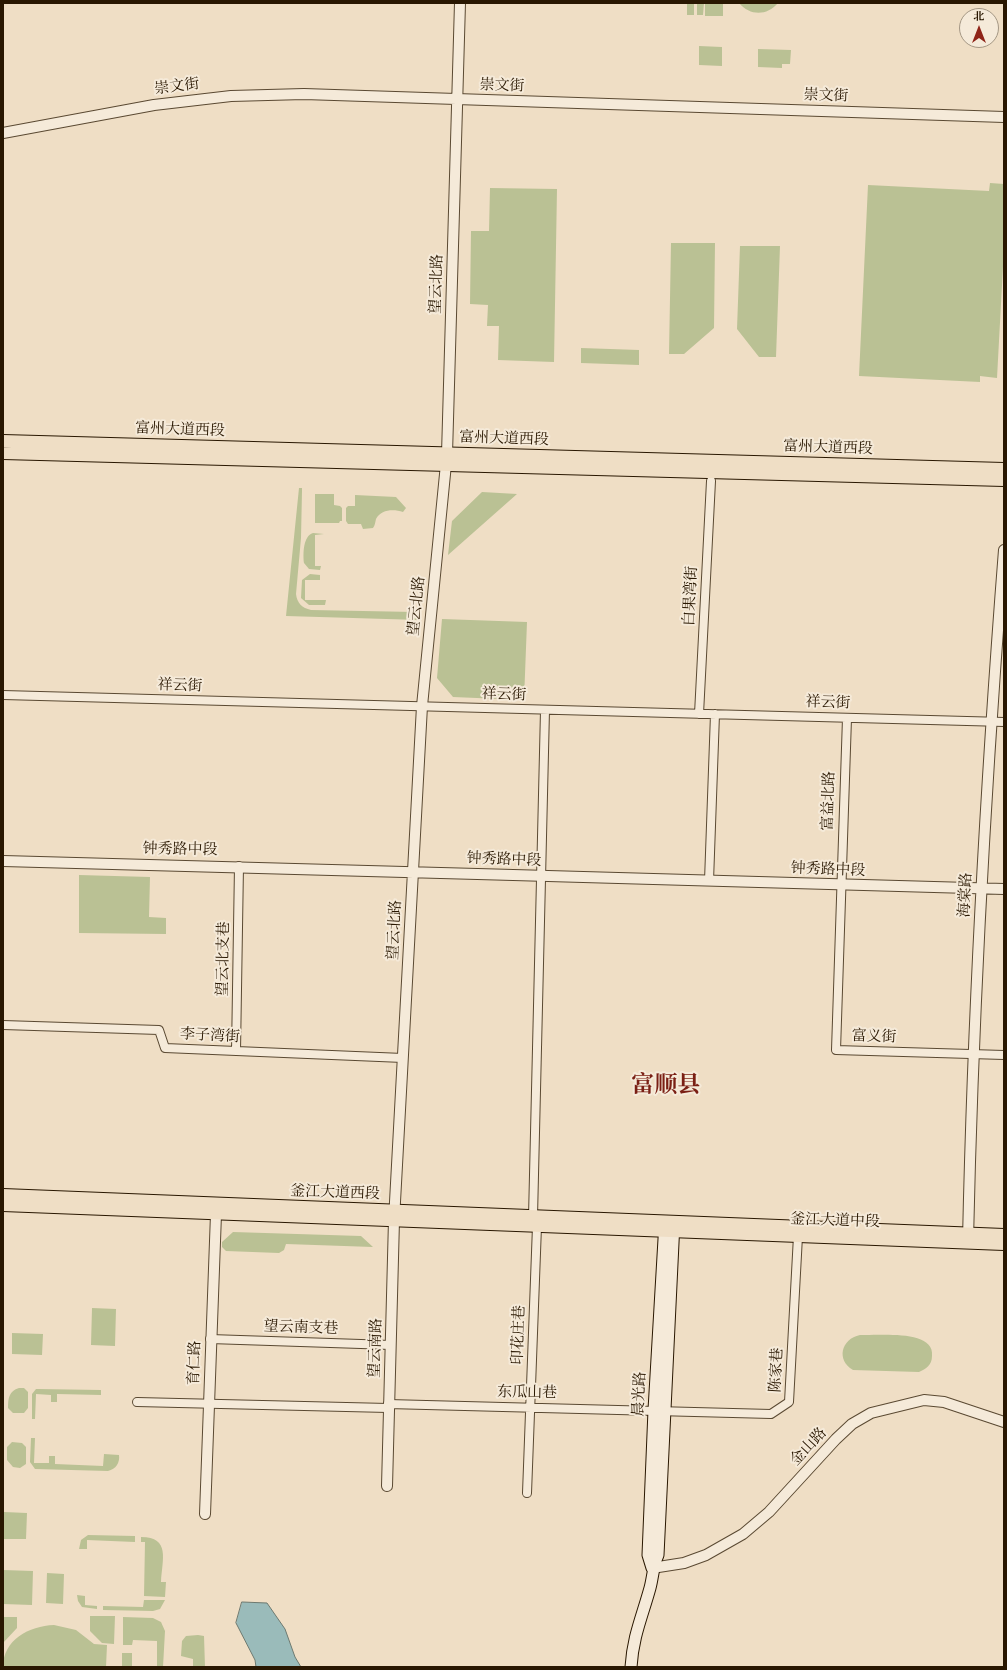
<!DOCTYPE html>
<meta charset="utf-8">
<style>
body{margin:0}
#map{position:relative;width:1007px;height:1670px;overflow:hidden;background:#efdec5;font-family:Alegreya,"Noto Serif SC",serif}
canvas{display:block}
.frame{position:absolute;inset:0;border:4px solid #291701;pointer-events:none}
.north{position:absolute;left:959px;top:8px;width:40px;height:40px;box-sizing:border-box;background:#f5ead9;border:1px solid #a39683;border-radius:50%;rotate:0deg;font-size:11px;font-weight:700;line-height:16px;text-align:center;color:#291701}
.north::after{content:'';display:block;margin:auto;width:14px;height:18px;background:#8f2418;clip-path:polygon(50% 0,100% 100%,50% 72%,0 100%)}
</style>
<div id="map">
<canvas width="1007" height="1670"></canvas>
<div class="frame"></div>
<div class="north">北</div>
</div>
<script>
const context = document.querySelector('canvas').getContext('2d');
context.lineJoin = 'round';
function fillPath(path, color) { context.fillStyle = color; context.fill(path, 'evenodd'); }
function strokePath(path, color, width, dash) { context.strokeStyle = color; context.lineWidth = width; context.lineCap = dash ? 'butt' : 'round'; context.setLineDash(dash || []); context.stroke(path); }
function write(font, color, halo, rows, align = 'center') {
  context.font = font + ' Alegreya,"Noto Serif SC",serif'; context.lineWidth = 4; context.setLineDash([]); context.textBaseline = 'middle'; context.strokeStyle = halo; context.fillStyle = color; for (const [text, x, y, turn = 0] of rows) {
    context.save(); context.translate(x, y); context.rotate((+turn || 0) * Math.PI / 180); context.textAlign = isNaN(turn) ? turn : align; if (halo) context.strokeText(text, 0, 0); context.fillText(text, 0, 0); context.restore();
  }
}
const green = new Path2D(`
 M 687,3 L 694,3 L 694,15 L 687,15 Z
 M 697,3 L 704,3 L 703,15 L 697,15 Z
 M 705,3 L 723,3 L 723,16 L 705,16 Z
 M 739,3 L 778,3 C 767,16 750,16 739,3 Z
 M 699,46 L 722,47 L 722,66 L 699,65 Z
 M 758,49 L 791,50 L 790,64 L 782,64 L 782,68 L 758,67 Z
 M 990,183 L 1004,184 L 1004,248 L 997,378 L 980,376 L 980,382 L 859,376 L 868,185 L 989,191 Z
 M 490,188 L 557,189 L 554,362 L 498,360 L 499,326 L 487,326 L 488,305 L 470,304 L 471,231 L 489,231 Z
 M 671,243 L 715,243 L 714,328 L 684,354 L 669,354 Z
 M 740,246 L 780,246 L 776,357 L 759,357 L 737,329 Z
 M 581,348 L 639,350 L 639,365 L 581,363 Z
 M 299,488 L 302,488 L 302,491 L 301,538 L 296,594 C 297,603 302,608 311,610 L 415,612 L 420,614 L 420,620 L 286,616 Z
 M 482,492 L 517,494 L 448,555 L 452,521 Z
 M 315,494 L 334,494 L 334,505 L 340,506 L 342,508 L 342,521 L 340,521 L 339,523 L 315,523 Z
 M 355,495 L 396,497 L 406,508 L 403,512 C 394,509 381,509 376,519 C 375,523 375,525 373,528 L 363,529 L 361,524 L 348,524 L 346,521 L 346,508 L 348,506 L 355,506 Z
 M 313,533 L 324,534 L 315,535 L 315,566 L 321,566 L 320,570 L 309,569 L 304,563 C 303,554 303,536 313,533 Z
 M 310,574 L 320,575 L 320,580 L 305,580 L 305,600 L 326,600 L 325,605 L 309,605 L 301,598 L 302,580 Z
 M 442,619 L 527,622 L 524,700 L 453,697 L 437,678 Z
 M 79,875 L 150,877 L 149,917 L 166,918 L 166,934 L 79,933 Z
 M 233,1232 L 361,1236 L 373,1247 L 286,1244 L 284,1250 L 279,1253 L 226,1251 L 222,1247 L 222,1242 Z
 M 92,1308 L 116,1309 L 115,1346 L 91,1345 Z
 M 12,1333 L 43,1334 L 42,1355 L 12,1354 Z
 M 860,1335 C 878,1336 935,1329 932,1356 C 932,1365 926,1369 919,1372 L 853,1370 C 836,1360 841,1339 860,1335 Z
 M 19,1388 L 24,1388 L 28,1392 L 28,1408 L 24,1413 L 13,1413 L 8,1408 C 8,1398 9,1391 19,1388 Z
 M 36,1389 L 38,1389 L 101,1390 L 101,1395 L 57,1394 L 57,1402 L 51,1402 L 51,1395 L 36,1394 L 35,1419 L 32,1419 L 32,1394 Z
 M 31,1438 L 35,1438 L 34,1463 L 49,1463 L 49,1456 L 55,1456 L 55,1464 L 103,1466 L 104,1454 L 119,1455 C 120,1463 116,1469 108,1471 L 35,1469 L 30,1462 Z
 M 12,1442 L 22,1443 L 26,1447 L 26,1464 L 20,1468 L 13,1467 L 7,1460 L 7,1447 Z
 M 4,1512 L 27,1513 L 26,1539 L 4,1539 Z
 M 88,1535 L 135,1536 L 135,1542 L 87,1540 L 87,1549 L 79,1549 L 81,1540 Z
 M 141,1537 C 171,1537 162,1560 161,1582 L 166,1582 L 165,1597 L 144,1596 L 145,1542 L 141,1542 Z
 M 3,1570 L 33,1571 L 32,1605 L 3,1604 Z
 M 47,1573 L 64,1574 L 63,1604 L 46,1603 Z
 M 77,1595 L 85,1596 L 85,1605 L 97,1606 L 97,1609 L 82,1607 L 78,1601 Z
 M 144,1600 L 165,1600 L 160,1609 L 153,1611 L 103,1610 L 103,1606 L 143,1607 Z
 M 90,1616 L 115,1616 L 114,1644 L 102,1643 L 90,1631 Z
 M 3,1617 L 17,1617 L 17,1628 L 3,1643 Z
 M 123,1617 L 153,1618 L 161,1622 L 165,1631 L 163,1667 L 157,1667 L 157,1641 L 133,1640 L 132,1645 L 123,1645 Z
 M 54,1625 L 76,1630 L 94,1644 L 107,1645 L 106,1667 L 3,1667 C 3,1640 29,1626 54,1625 Z
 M 198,1635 L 204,1636 L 205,1667 L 193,1667 L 193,1659 L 181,1656 L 182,1641 L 186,1636 Z
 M 122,1653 L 132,1653 L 132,1667 L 122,1667 Z`);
const water = new Path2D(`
 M 242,1602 L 267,1603 L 285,1629 L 295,1657 L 301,1667 L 256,1667 L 255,1660 L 236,1623 Z`);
const minor = new Path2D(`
 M 3,695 L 1004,722
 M 699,714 L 711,481
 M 847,718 L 836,1050 L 1004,1055
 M 709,881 L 715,714
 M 3,1025 L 159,1030 L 165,1048 L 403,1058
 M 236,1051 L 239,866
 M 533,1217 L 545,710
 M 210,1339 L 391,1345
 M 137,1402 L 388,1408
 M 388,1404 L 771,1414 L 789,1402 L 798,1236
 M 527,1493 L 537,1226`);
const tertiary = new Path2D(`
 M 3,133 L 154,105 L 231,96 L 304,94 L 1004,117
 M 3,861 C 337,869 670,880 1004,889
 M 968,1240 C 973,1010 986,780 1004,550
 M 387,1486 L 394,1220 L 422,706 L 447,454 L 460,3
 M 205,1514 L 216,1214
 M 652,1568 L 684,1563 L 706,1555 L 743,1534 L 769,1512 L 836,1439 L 852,1424 L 871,1413 L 924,1400 L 944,1402 L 1004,1422`);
const secondary = new Path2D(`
 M 652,1568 L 648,1555 L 654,1410 L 665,1222
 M 631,1667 C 633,1636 642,1617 650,1588 C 653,1577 653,1566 658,1555 L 674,1222`);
const primary = new Path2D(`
 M 3,441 L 1004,469
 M 3,453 L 1004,480
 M 3,1195 L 1004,1235
 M 3,1205 L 1004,1244`);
const streetNames = [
 ["崇文街",502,86,2],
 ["崇文街",177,87,-7],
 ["崇文街",826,96,2],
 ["望云北路",437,284,-88],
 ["富州大道西段",180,430,2],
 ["富州大道西段",504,439,2],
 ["富州大道西段",828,448,2],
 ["白果湾街",691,596,-87],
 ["望云北路",417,606,-84],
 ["祥云街",180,686,2],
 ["祥云街",504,695,2],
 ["祥云街",828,703,2],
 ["富益北路",829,801,-88],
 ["钟秀路中段",180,850,1],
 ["钟秀路中段",504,860,2],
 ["钟秀路中段",828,870,2],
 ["海棠路",966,895,-87],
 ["望云北路",395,930,-87],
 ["望云北支巷",224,959,-89],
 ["李子湾街",210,1036,3],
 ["富义街",874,1037,2],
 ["釜江大道西段",335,1193,2],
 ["釜江大道中段",835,1221,2],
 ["望云南支巷",301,1328,2],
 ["印花庄巷",519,1335,-88],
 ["望云南路",376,1348,-88],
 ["育仁路",195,1363,-88],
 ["陈家巷",777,1370,-87],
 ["东瓜山巷",527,1393,1],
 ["晨光路",640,1394,-87],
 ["金山路",809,1447,-47]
];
const townNames = [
 ["富顺县",666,1086]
];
fillPath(green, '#bac194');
fillPath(water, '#9abbba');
strokePath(water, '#6d7970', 1);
strokePath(minor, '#5a4932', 10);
strokePath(tertiary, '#5a4932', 12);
strokePath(secondary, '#291701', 13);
strokePath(primary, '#291701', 14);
strokePath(minor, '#f5ead9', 8);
strokePath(tertiary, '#f5ead9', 10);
strokePath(secondary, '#f5ead9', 11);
strokePath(primary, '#efdec5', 12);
write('15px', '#291701', '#f5ead9', streetNames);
write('bold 23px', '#7a1f14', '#f5ead9', townNames);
</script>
